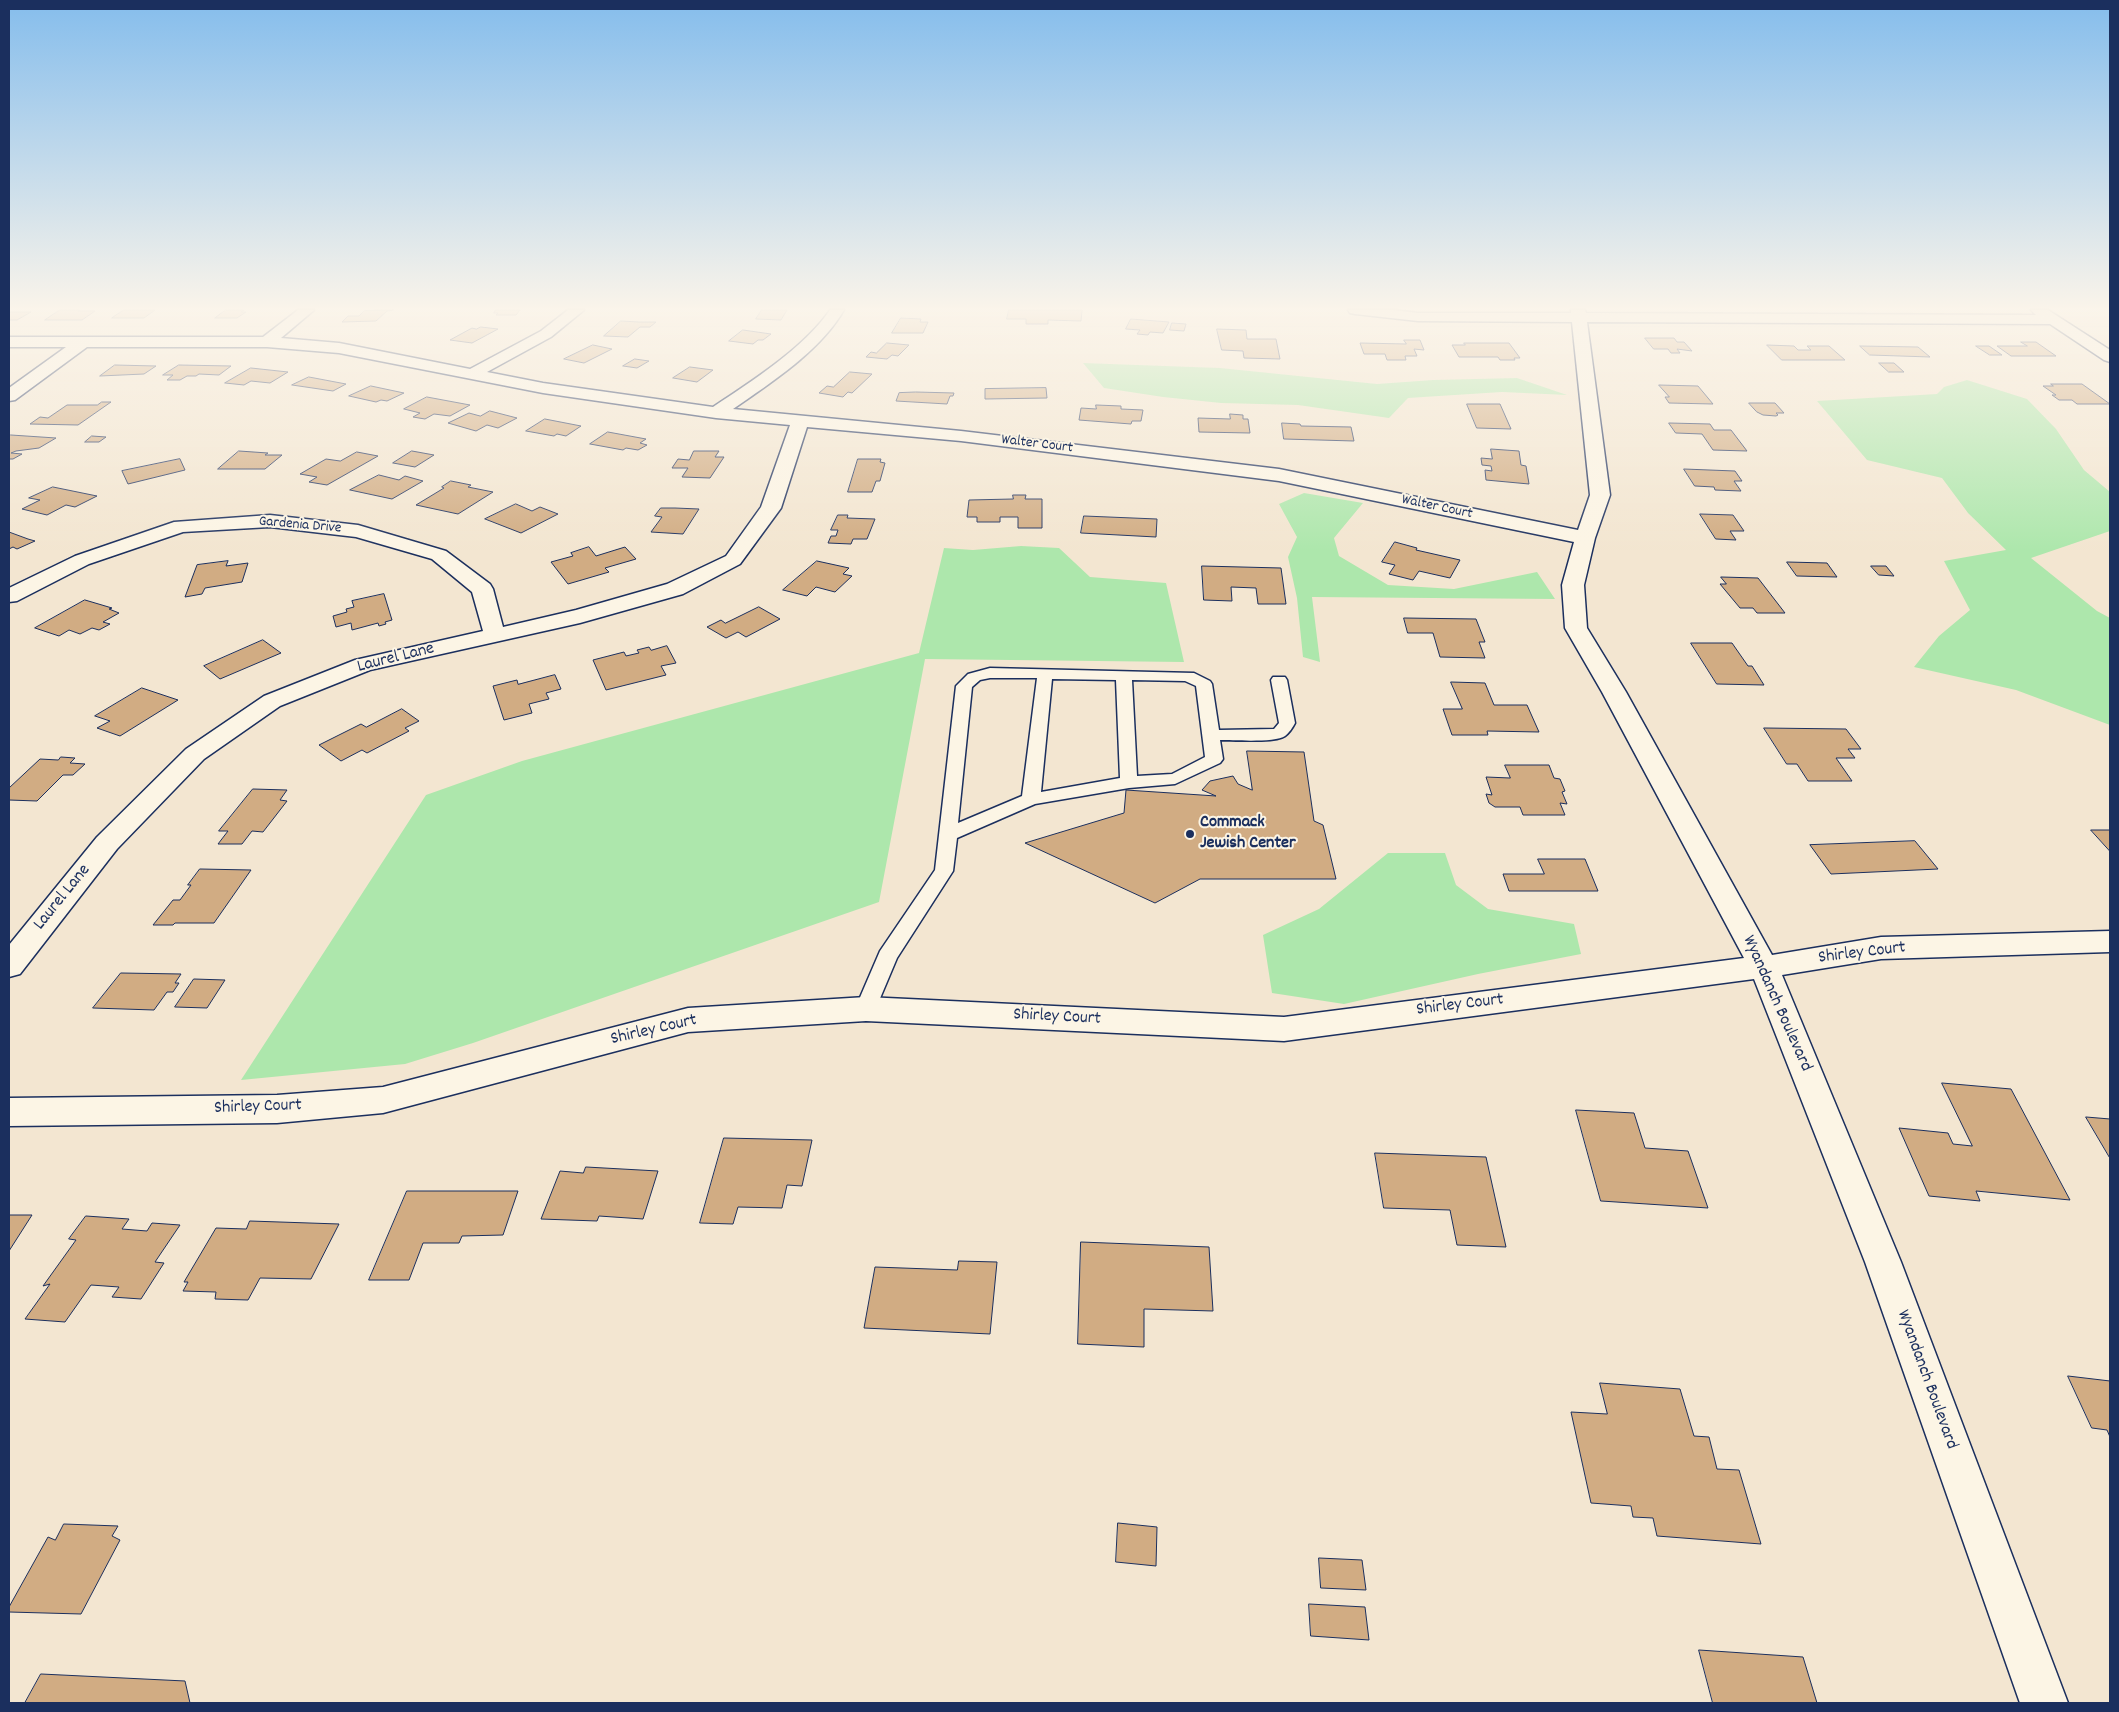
<!DOCTYPE html>
<style>
body{margin:0}
#map{position:relative;width:2119px;height:1712px;overflow:hidden;background:#f3e6d1;font-family:Dekko,sans-serif}
canvas{display:block}
.frame{position:absolute;inset:0;border:10px solid #1b2f5e;pointer-events:none}
</style>
<div id="map">
<canvas width="2119" height="1712"></canvas>
<div class="frame"></div>
</div>
<script>
const context = document.querySelector('canvas').getContext('2d');
context.lineJoin = 'round';
function fillPath(path, color) { context.fillStyle = color; context.fill(path, 'evenodd'); }
function strokePath(path, color, width, dash) { context.strokeStyle = color; context.lineWidth = width; context.lineCap = dash ? 'butt' : 'round'; context.setLineDash(dash || []); context.stroke(path); }
function write(font, color, halo, rows, align = 'center') {
  context.font = font + ' Dekko,sans-serif'; context.lineWidth = 4; context.setLineDash([]); context.textBaseline = 'middle'; context.strokeStyle = halo; context.fillStyle = color; for (const [text, x, y, turn = 0] of rows) {
    context.save(); context.translate(x, y); context.rotate((+turn || 0) * Math.PI / 180); context.textAlign = isNaN(turn) ? turn : align; if (halo) context.strokeText(text, 0, 0); context.fillText(text, 0, 0); context.restore();
  }
}
const green = new Path2D(`
 M 1083,363 L 1220,368 L 1377,384 L 1433,380 L 1517,378 L 1567,395 L 1502,392 L 1408,398 L 1389,418 L 1298,405 L 1221,403 L 1163,397 L 1104,388 Z
 M 1967,380 L 2027,399 L 2056,429 L 2084,470 L 2110,492 L 2110,531 L 2031,558 L 2097,611 L 2110,618 L 2110,725 L 2016,690 L 1914,667 L 1939,636 L 1970,610 L 1944,561 L 2006,550 L 1968,513 L 1942,478 L 1867,460 L 1817,401 L 1937,394 L 1944,387 Z
 M 1304,493 L 1363,503 L 1334,538 L 1339,556 L 1388,585 L 1454,589 L 1537,572 L 1555,599 L 1312,597 L 1320,662 L 1303,657 L 1297,598 L 1288,557 L 1297,537 L 1279,504 Z
 M 1021,546 L 1059,548 L 1090,577 L 1166,583 L 1184,662 L 925,659 L 879,902 L 473,1043 L 405,1064 L 241,1080 L 426,795 L 522,761 L 919,653 L 944,548 L 973,550 Z
 M 1388,853 L 1445,853 L 1456,885 L 1488,909 L 1574,924 L 1581,954 L 1478,974 L 1344,1004 L 1272,993 L 1263,935 L 1319,909 Z`);
const building = new Path2D(`
 M 60,310 L 80,310 L 78,311 L 95,311 L 82,320 L 45,320 Z
 M 124,310 L 155,310 L 144,318 L 112,318 Z
 M 226,310 L 244,310 L 241,312 L 246,312 L 237,318 L 215,318 Z
 M 393,310 L 387,311 L 376,321 L 342,322 L 348,316 L 359,316 L 364,311 Z
 M 496,310 L 520,310 L 516,315 L 496,315 L 498,313 L 494,313 Z
 M 762,310 L 787,310 L 781,320 L 756,319 Z
 M 1009,310 L 1082,310 L 1081,321 L 1048,320 L 1048,324 L 1026,324 L 1026,319 L 1007,319 Z
 M 9,312 L 31,312 L 17,320 L 9,320 Z
 M 901,318 L 921,319 L 920,322 L 928,322 L 923,333 L 892,333 Z
 M 1131,319 L 1169,322 L 1163,333 L 1150,332 L 1148,335 L 1137,334 L 1140,330 L 1126,329 Z
 M 621,321 L 639,322 L 656,322 L 650,327 L 640,327 L 628,337 L 604,336 Z
 M 1172,323 L 1186,324 L 1184,331 L 1170,330 Z
 M 481,327 L 498,329 L 472,343 L 450,340 L 472,328 L 476,329 Z
 M 1217,329 L 1246,330 L 1247,339 L 1276,339 L 1280,359 L 1244,358 L 1243,351 L 1222,350 Z
 M 743,330 L 771,334 L 763,340 L 758,340 L 753,344 L 729,341 Z
 M 1645,338 L 1674,338 L 1677,342 L 1684,342 L 1692,351 L 1677,349 L 1680,353 L 1671,353 L 1668,349 L 1654,349 Z
 M 1404,340 L 1420,340 L 1424,350 L 1414,349 L 1417,356 L 1405,356 L 1406,360 L 1387,360 L 1385,354 L 1364,354 L 1360,343 L 1406,344 Z
 M 2021,342 L 2036,342 L 2056,356 L 2011,356 L 1997,346 L 2027,346 Z
 M 887,343 L 909,345 L 898,356 L 892,355 L 887,359 L 866,357 L 871,352 L 876,353 Z
 M 1464,343 L 1509,343 L 1520,358 L 1514,358 L 1515,360 L 1500,360 L 1498,357 L 1459,357 L 1452,345 L 1465,345 Z
 M 593,345 L 612,349 L 584,363 L 564,359 Z
 M 1767,345 L 1794,346 L 1798,350 L 1811,350 L 1807,346 L 1829,346 L 1845,360 L 1782,360 Z
 M 1860,346 L 1918,347 L 1930,357 L 1870,355 Z
 M 1976,346 L 1989,346 L 2002,355 L 1990,355 Z
 M 635,359 L 649,361 L 637,368 L 623,366 Z
 M 1879,363 L 1894,363 L 1904,372 L 1889,372 Z
 M 115,365 L 156,366 L 144,374 L 100,376 Z
 M 179,365 L 231,366 L 219,375 L 199,374 L 196,376 L 187,376 L 180,380 L 167,380 L 173,375 L 163,375 Z
 M 690,367 L 713,370 L 697,382 L 673,378 Z
 M 251,368 L 288,372 L 270,383 L 251,381 L 244,385 L 225,383 Z
 M 850,372 L 872,374 L 852,393 L 848,392 L 843,397 L 819,393 L 827,386 L 833,387 Z
 M 309,377 L 346,384 L 333,391 L 292,385 Z
 M 2051,384 L 2082,384 L 2110,404 L 2077,404 L 2072,400 L 2059,400 L 2052,395 L 2056,395 L 2043,386 L 2053,386 Z
 M 1659,385 L 1698,386 L 1713,404 L 1669,403 L 1665,397 L 1669,397 Z
 M 371,386 L 404,393 L 387,401 L 381,400 L 376,402 L 349,396 Z
 M 1046,388 L 1047,398 L 985,399 L 985,389 Z
 M 916,392 L 954,393 L 953,396 L 950,396 L 947,404 L 896,401 L 899,393 Z
 M 427,397 L 470,405 L 450,416 L 434,414 L 425,419 L 413,417 L 420,413 L 404,409 Z
 M 102,402 L 111,402 L 78,425 L 30,424 L 40,417 L 48,418 L 67,405 L 97,405 Z
 M 1749,403 L 1775,403 L 1784,413 L 1776,413 L 1778,415 L 1776,416 L 1763,415 L 1757,412 Z
 M 1467,404 L 1500,404 L 1511,429 L 1477,428 Z
 M 1096,405 L 1121,406 L 1121,409 L 1143,410 L 1141,421 L 1132,421 L 1131,424 L 1079,420 L 1081,408 L 1096,409 Z
 M 490,411 L 517,418 L 498,428 L 487,425 L 476,431 L 448,423 L 469,413 L 480,416 Z
 M 1230,414 L 1243,415 L 1243,419 L 1248,419 L 1250,433 L 1199,432 L 1198,418 L 1230,419 Z
 M 545,419 L 581,426 L 566,436 L 557,434 L 554,436 L 526,431 Z
 M 1282,423 L 1300,424 L 1301,426 L 1351,427 L 1354,441 L 1284,439 Z
 M 1669,423 L 1710,424 L 1714,430 L 1731,430 L 1747,451 L 1713,450 L 1702,434 L 1676,433 Z
 M 608,432 L 646,439 L 640,443 L 647,445 L 638,450 L 626,448 L 623,450 L 590,444 Z
 M 11,435 L 56,438 L 39,448 L 16,451 L 11,453 L 22,454 L 13,459 L 9,459 L 9,436 Z
 M 92,436 L 106,437 L 99,442 L 85,442 Z
 M 1491,449 L 1519,451 L 1521,465 L 1526,466 L 1529,484 L 1486,480 L 1485,470 L 1492,471 L 1491,466 L 1482,465 L 1481,458 L 1492,459 Z
 M 239,451 L 268,453 L 265,455 L 282,455 L 265,469 L 218,469 Z
 M 412,451 L 434,455 L 415,467 L 393,463 Z
 M 694,451 L 719,451 L 715,457 L 724,457 L 710,478 L 682,477 L 688,468 L 672,468 L 678,459 L 689,460 Z
 M 357,452 L 378,456 L 327,485 L 309,482 L 317,477 L 300,474 L 326,459 L 340,461 Z
 M 180,459 L 185,470 L 128,484 L 122,471 Z
 M 858,459 L 881,459 L 880,462 L 885,463 L 880,481 L 876,481 L 872,492 L 848,492 Z
 M 1684,469 L 1735,471 L 1742,481 L 1734,481 L 1741,491 L 1715,490 L 1714,487 L 1695,486 Z
 M 379,475 L 399,480 L 405,476 L 423,481 L 392,499 L 350,490 Z
 M 451,481 L 471,485 L 468,487 L 493,492 L 458,514 L 416,505 L 444,488 L 442,487 Z
 M 53,487 L 97,496 L 75,507 L 66,505 L 47,515 L 22,509 L 40,500 L 29,498 Z
 M 1013,495 L 1026,495 L 1025,499 L 1042,499 L 1042,528 L 1018,528 L 1018,517 L 1000,517 L 1000,522 L 977,522 L 977,517 L 967,517 L 969,500 L 1013,499 Z
 M 516,504 L 532,511 L 540,507 L 558,514 L 521,533 L 485,519 Z
 M 661,508 L 675,508 L 699,509 L 683,534 L 651,532 L 662,517 L 655,516 Z
 M 1700,514 L 1733,515 L 1744,531 L 1730,531 L 1736,540 L 1716,539 Z
 M 838,515 L 848,515 L 847,518 L 875,519 L 867,539 L 853,539 L 851,544 L 828,543 L 831,536 L 836,536 L 838,530 L 831,530 Z
 M 1084,516 L 1157,519 L 1156,537 L 1081,533 Z
 M 9,532 L 28,539 L 35,541 L 17,549 L 13,547 L 9,549 Z
 M 1395,542 L 1417,548 L 1416,550 L 1460,560 L 1450,578 L 1419,571 L 1413,580 L 1389,574 L 1395,565 L 1382,562 Z
 M 589,547 L 596,556 L 625,547 L 636,559 L 605,568 L 609,572 L 568,584 L 551,562 L 573,556 L 571,553 Z
 M 228,561 L 226,566 L 248,563 L 242,582 L 205,588 L 202,594 L 185,597 L 197,565 Z
 M 817,561 L 849,568 L 843,574 L 852,576 L 835,592 L 816,587 L 807,596 L 783,590 Z
 M 1787,562 L 1827,563 L 1837,577 L 1797,576 Z
 M 1202,566 L 1281,568 L 1286,604 L 1258,604 L 1256,588 L 1231,587 L 1232,601 L 1204,600 Z
 M 1871,566 L 1886,566 L 1894,576 L 1879,575 Z
 M 1721,577 L 1758,578 L 1785,613 L 1757,613 L 1753,608 L 1740,608 L 1720,584 L 1726,584 Z
 M 384,594 L 392,620 L 385,622 L 386,624 L 379,626 L 378,623 L 352,630 L 351,623 L 336,627 L 333,616 L 347,612 L 346,609 L 354,607 L 352,601 Z
 M 85,600 L 112,608 L 109,609 L 119,613 L 103,622 L 110,624 L 99,630 L 92,628 L 80,634 L 69,630 L 59,636 L 35,628 Z
 M 759,607 L 780,619 L 746,637 L 738,632 L 726,638 L 707,627 L 721,620 L 725,623 Z
 M 1404,618 L 1476,619 L 1485,642 L 1479,642 L 1485,658 L 1440,657 L 1433,633 L 1408,633 Z
 M 263,640 L 281,653 L 220,679 L 204,666 Z
 M 1691,643 L 1732,643 L 1748,666 L 1752,666 L 1764,685 L 1717,684 Z
 M 667,646 L 676,663 L 661,666 L 666,675 L 606,690 L 593,660 L 624,652 L 626,656 L 639,653 L 637,650 L 649,647 L 651,650 Z
 M 555,675 L 561,689 L 546,693 L 549,699 L 529,704 L 532,713 L 504,720 L 493,686 L 517,680 L 518,684 Z
 M 1451,682 L 1485,683 L 1494,705 L 1527,705 L 1539,732 L 1487,731 L 1488,735 L 1452,735 L 1443,709 L 1462,709 Z
 M 142,688 L 178,700 L 120,736 L 97,728 L 110,721 L 95,716 Z
 M 402,709 L 419,721 L 405,728 L 409,731 L 367,753 L 362,750 L 341,761 L 319,745 L 361,724 L 366,727 Z
 M 1764,728 L 1846,729 L 1861,749 L 1848,749 L 1855,758 L 1836,758 L 1852,781 L 1808,781 L 1797,764 L 1787,764 Z
 M 1247,751 L 1304,752 L 1314,821 L 1323,825 L 1336,879 L 1200,879 L 1155,903 L 1025,843 L 1124,813 L 1126,790 L 1216,796 L 1202,790 L 1210,781 L 1233,776 L 1238,784 L 1252,790 Z
 M 61,757 L 75,758 L 70,763 L 85,764 L 73,775 L 63,775 L 37,801 L 9,800 L 9,788 L 40,759 L 58,760 Z
 M 1505,765 L 1549,765 L 1554,778 L 1560,779 L 1565,791 L 1562,792 L 1567,804 L 1560,803 L 1565,815 L 1523,815 L 1520,807 L 1495,807 L 1489,803 L 1486,794 L 1492,795 L 1486,777 L 1510,778 Z
 M 253,789 L 287,790 L 280,800 L 287,801 L 263,832 L 252,831 L 242,844 L 218,844 L 228,831 L 219,831 Z
 M 2091,830 L 2110,830 L 2110,851 Z
 M 1915,841 L 1938,869 L 1831,874 L 1810,845 Z
 M 1538,859 L 1585,859 L 1598,891 L 1509,891 L 1503,874 L 1544,874 Z
 M 200,869 L 251,870 L 214,923 L 175,923 L 173,925 L 153,925 L 173,900 L 180,900 L 191,885 L 188,885 Z
 M 121,973 L 181,974 L 175,983 L 179,983 L 173,992 L 167,992 L 154,1010 L 93,1008 Z
 M 194,979 L 225,980 L 207,1008 L 175,1007 Z
 M 1942,1083 L 2011,1089 L 2070,1200 L 1976,1191 L 1980,1201 L 1929,1196 L 1899,1128 L 1948,1133 L 1953,1144 L 1972,1146 Z
 M 1576,1110 L 1634,1113 L 1645,1148 L 1688,1151 L 1708,1208 L 1601,1201 Z
 M 2086,1117 L 2110,1119 L 2110,1158 Z
 M 724,1138 L 812,1140 L 802,1186 L 787,1185 L 782,1208 L 738,1207 L 733,1224 L 700,1223 Z
 M 1375,1153 L 1486,1157 L 1506,1247 L 1457,1245 L 1450,1210 L 1384,1208 Z
 M 586,1167 L 658,1171 L 643,1219 L 599,1216 L 597,1221 L 541,1219 L 560,1171 L 583,1173 Z
 M 407,1191 L 518,1191 L 503,1235 L 462,1236 L 459,1243 L 423,1243 L 409,1280 L 369,1280 Z
 M 9,1215 L 32,1215 L 9,1251 Z
 M 86,1216 L 129,1219 L 122,1229 L 147,1231 L 152,1223 L 180,1225 L 155,1262 L 164,1263 L 141,1299 L 112,1297 L 119,1287 L 91,1285 L 65,1322 L 25,1319 L 50,1284 L 43,1286 L 76,1240 L 69,1239 Z
 M 250,1221 L 339,1224 L 311,1279 L 260,1278 L 248,1300 L 215,1299 L 216,1292 L 183,1291 L 188,1282 L 184,1282 L 216,1228 L 246,1229 Z
 M 1081,1242 L 1209,1247 L 1213,1311 L 1144,1309 L 1144,1347 L 1078,1344 Z
 M 959,1261 L 997,1262 L 990,1334 L 864,1328 L 875,1267 L 957,1270 Z
 M 2068,1376 L 2110,1381 L 2110,1437 L 2107,1430 L 2092,1428 Z
 M 1600,1383 L 1680,1389 L 1694,1436 L 1709,1437 L 1717,1469 L 1739,1470 L 1761,1544 L 1657,1536 L 1653,1518 L 1633,1517 L 1631,1506 L 1591,1503 L 1571,1412 L 1607,1414 Z
 M 1118,1523 L 1157,1527 L 1156,1566 L 1116,1562 Z
 M 64,1524 L 118,1526 L 112,1536 L 120,1540 L 81,1614 L 9,1612 L 9,1607 L 48,1537 L 55,1540 Z
 M 1319,1558 L 1362,1560 L 1366,1590 L 1321,1588 Z
 M 1309,1604 L 1365,1607 L 1369,1640 L 1311,1636 Z
 M 1699,1650 L 1803,1657 L 1817,1703 L 1713,1703 Z
 M 41,1674 L 185,1681 L 190,1703 L 25,1703 Z`);
const service = new Path2D(`
 M 990,668 L 1194,673 L 1210,681 L 1212,684 L 1219,730 L 1274,729 L 1279,723 L 1271,680 L 1273,677 L 1285,677 L 1287,680 L 1295,723 C 1293,727 1289,733 1285,736 C 1276,743 1233,740 1220,740 L 1223,759 L 1220,763 L 1175,784 L 1129,788 L 1035,804 L 957,838 L 953,871 L 897,958 L 873,1015 L 866,1017 L 859,1015 L 855,1009 L 880,951 L 935,870 L 956,686 L 968,674 ZM 990,678 L 1037,678 L 1022,796 L 958,823 L 972,687 L 980,680 ZM 1052,679 L 1116,680 L 1120,778 L 1041,792 ZM 1132,680 L 1185,681 L 1196,686 L 1205,757 L 1172,774 L 1137,776 Z`);
const minor = new Path2D(`
 M 298,310 L 314,310 L 281,338 L 339,343 L 470,369 L 541,331 L 568,310 L 584,310 L 551,337 L 487,372 L 543,383 L 713,407 C 752,381 804,348 830,310 L 844,310 C 820,351 772,382 733,409 L 961,431 L 1279,469 L 1578,530 L 1590,495 L 1572,322 L 1418,321 L 1355,314 L 1350,313 L 1348,310 L 1394,310 L 1418,313 L 1571,313 L 1571,310 L 1585,310 L 1586,313 L 2036,315 L 2031,310 L 2048,310 L 2110,350 L 2110,362 L 2104,360 L 2050,324 L 1587,322 L 1610,495 L 1595,538 L 1584,585 L 1587,628 L 1626,692 L 1772,955 L 1881,937 L 2110,931 L 2110,952 L 1881,959 L 1782,975 L 1901,1262 L 2068,1703 L 2020,1703 L 1865,1262 L 1754,979 L 1284,1041 L 866,1021 L 688,1032 L 383,1113 L 277,1123 L 9,1126 L 9,1098 L 277,1095 L 383,1087 L 688,1008 L 866,997 L 1284,1017 L 1744,958 L 1602,692 L 1565,628 L 1562,585 L 1574,542 L 1279,481 L 961,441 L 807,427 L 781,508 L 740,564 L 683,594 L 580,623 L 370,670 L 280,706 L 204,759 L 117,849 L 20,974 L 9,977 L 9,945 L 97,837 L 186,749 L 264,696 L 355,660 L 483,631 L 472,592 L 432,559 L 356,537 L 270,527 L 183,532 L 89,564 L 17,601 L 9,602 L 9,588 L 75,556 L 174,522 L 270,515 L 358,525 L 446,551 L 490,584 L 493,589 L 503,627 L 576,610 L 667,584 L 726,556 L 761,507 L 790,425 L 716,418 L 543,393 L 339,353 L 267,347 L 87,347 L 15,400 L 9,401 L 9,388 L 66,347 L 9,347 L 9,337 L 263,337 Z`);
const markers = [
 [1190,834,5,"#1b2f5e"]
];
const farStreetnames = [
 ["Walter Court",1037,445,7],
 ["Walter Court",1437,508,12],
 ["Gardenia Drive",300,526,5]
];
const streetNames = [
 ["Laurel Lane",396,659,-14],
 ["Laurel Lane",63,898,-51],
 ["Shirley Court",1862,954,-7],
 ["Wyandanch Boulevard",1776,1004,66],
 ["Shirley Court",1460,1006,-7],
 ["Shirley Court",1057,1018,3],
 ["Shirley Court",654,1031,-13],
 ["Shirley Court",258,1108,-2],
 ["Wyandanch Boulevard",1926,1380,70]
];
const poiNames = [
 ["Commack",1200,824],
 ["Jewish Center",1200,845]
];
fillPath(green, '#ade7ac');
fillPath(building, '#d1ac83');
strokePath(building, '#1b2f5e', 1);
strokePath(service, '#1b2f5e', 3);
strokePath(minor, '#1b2f5e', 3);
fillPath(service, '#fcf5e5');
fillPath(minor, '#fcf5e5');
const sky = context.createLinearGradient(0, 0, 0, 550);
sky.addColorStop(0, '#85bdec');
sky.addColorStop(0.56, '#faf4ea');
sky.addColorStop(1, '#faf4ea00');
context.fillStyle = sky;
context.fillRect(0, 0, 2119, 550);
for (const [x, y, r, color] of markers) { const dot = new Path2D(); dot.arc(x, y, r, 0, 2 * Math.PI); context.fillStyle = color; context.fill(dot); strokePath(dot, '#fcf5e5', 2); }
write('15px', '#1b2f5e', '#fcf5e5', farStreetnames);
write('18px', '#1b2f5e', '#fcf5e5', streetNames);
write('bold 18px', '#1b2f5e', '#fcf5e5', poiNames, 'left');
</script>
